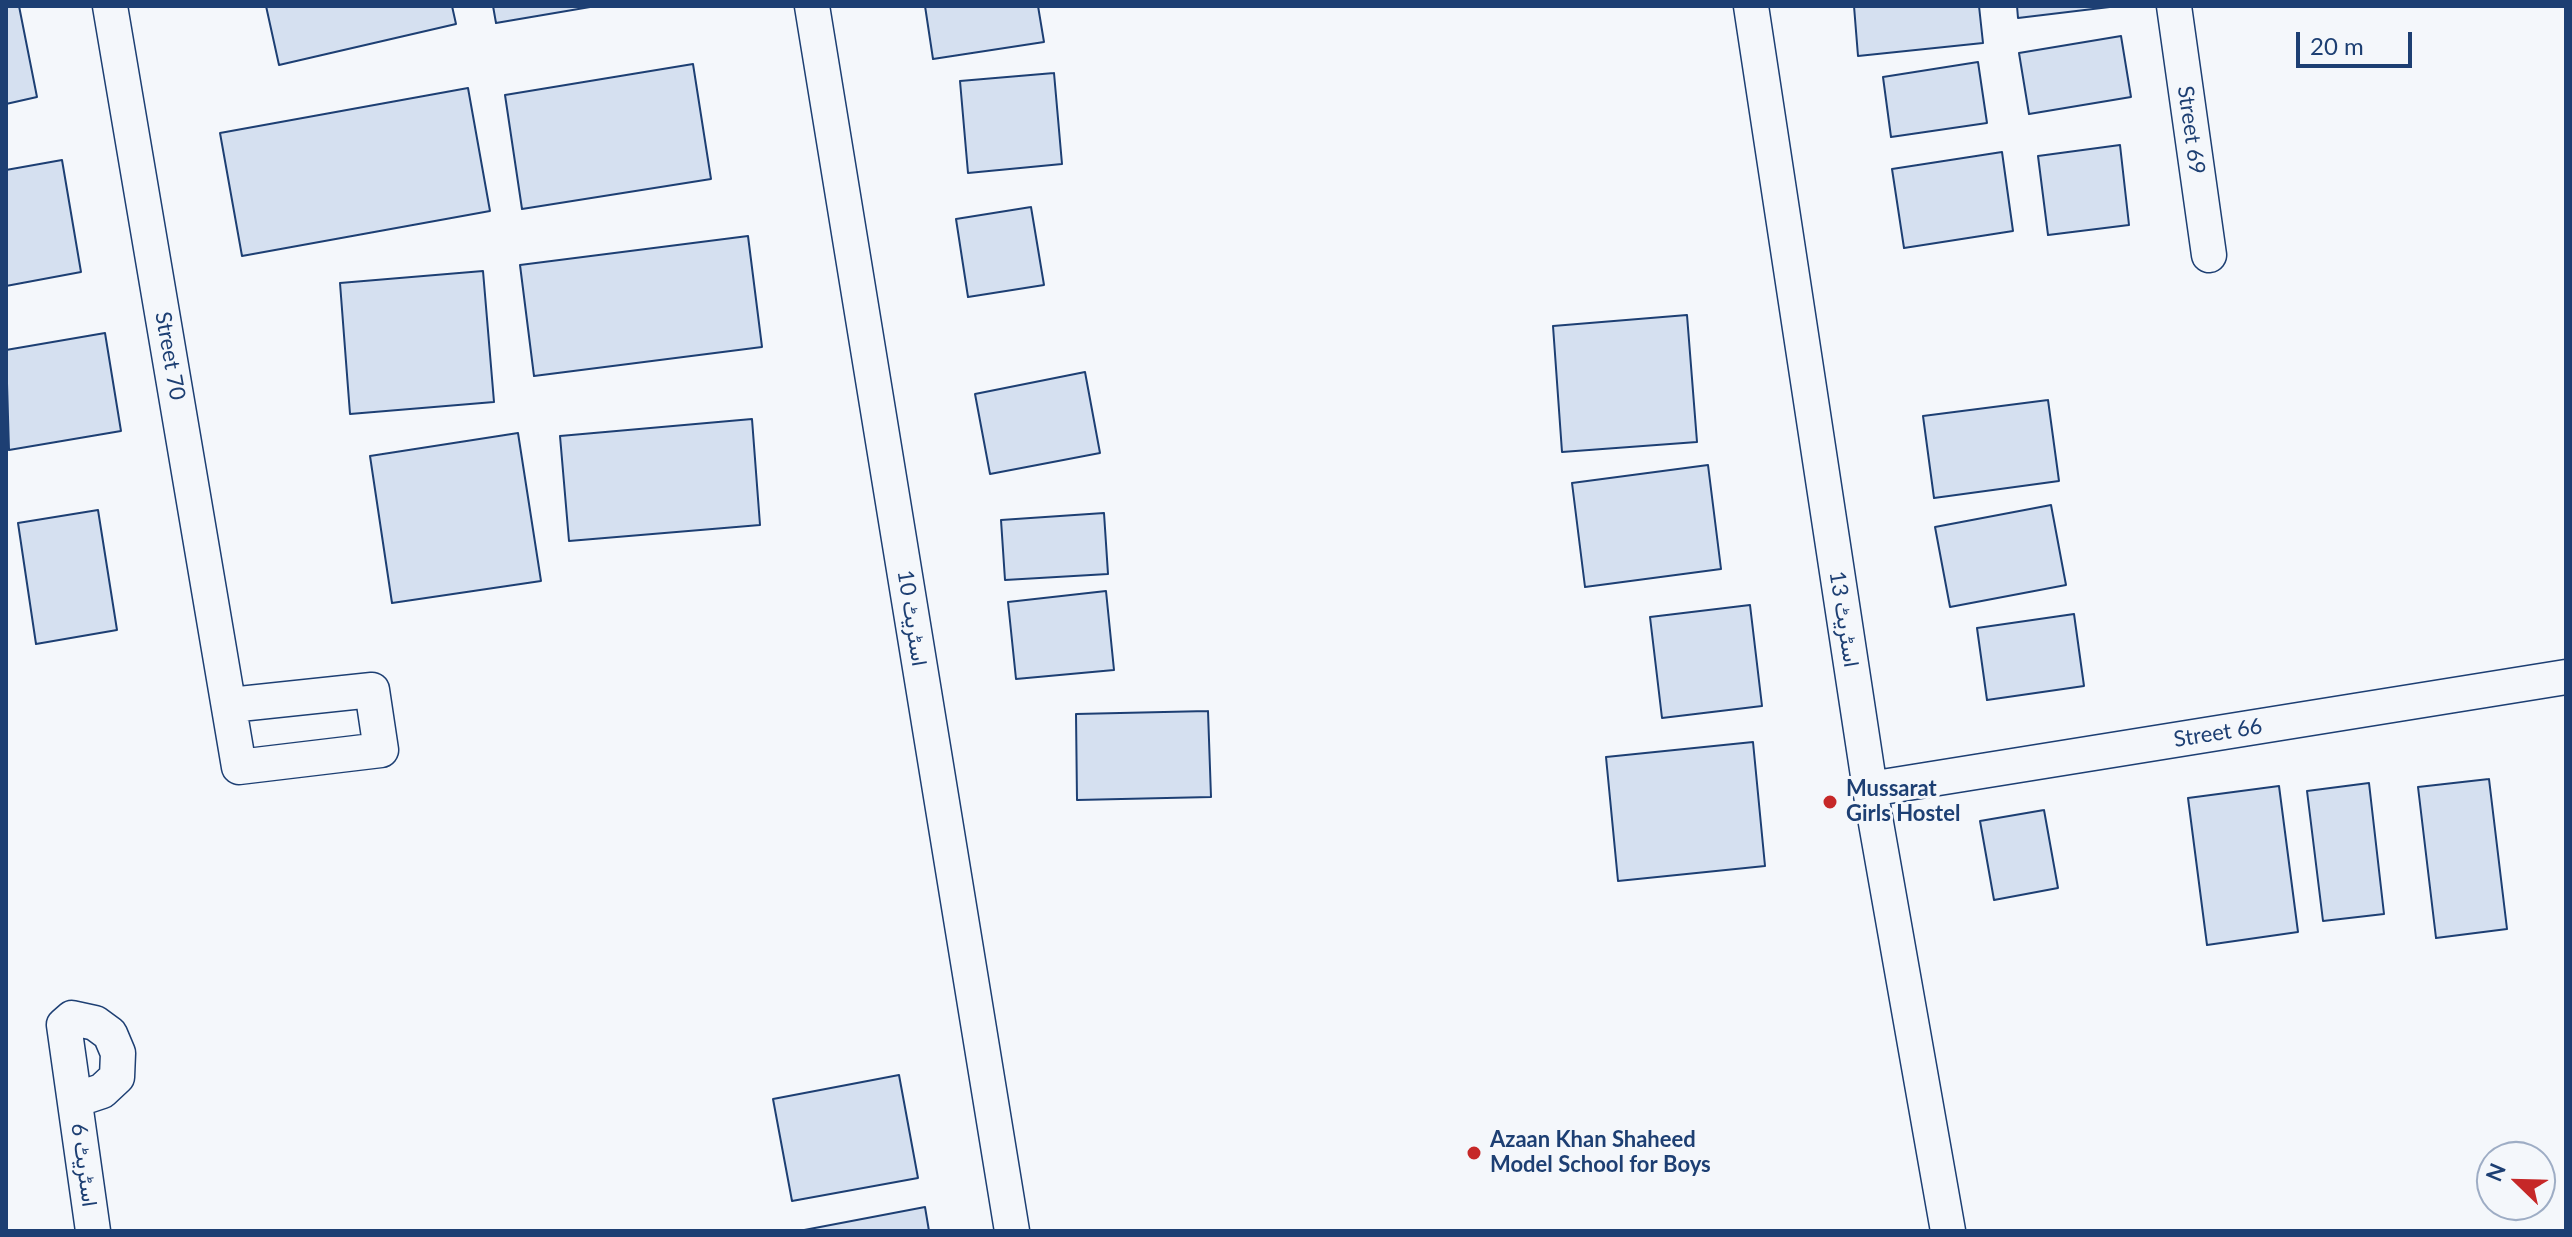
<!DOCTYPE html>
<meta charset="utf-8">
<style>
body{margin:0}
#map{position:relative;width:2572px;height:1237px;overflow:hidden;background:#f4f7fb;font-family:Lato,sans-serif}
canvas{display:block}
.frame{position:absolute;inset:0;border:8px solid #1d3f73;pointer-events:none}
.north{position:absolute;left:2476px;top:1141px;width:80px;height:80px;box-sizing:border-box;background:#f4f7fb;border:2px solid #9eadc5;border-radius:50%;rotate:293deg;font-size:22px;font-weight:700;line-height:32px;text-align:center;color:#1d3f73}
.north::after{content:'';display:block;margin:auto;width:28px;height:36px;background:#c62828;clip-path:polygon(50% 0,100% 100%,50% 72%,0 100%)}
.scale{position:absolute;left:2296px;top:32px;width:116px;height:36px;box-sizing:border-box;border:4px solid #1d3f73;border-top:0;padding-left:10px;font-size:24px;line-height:28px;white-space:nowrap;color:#1d3f73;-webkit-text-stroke:6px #f4f7fb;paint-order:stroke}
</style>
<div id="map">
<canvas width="2572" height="1237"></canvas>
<div class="frame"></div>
<div class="north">N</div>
<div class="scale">20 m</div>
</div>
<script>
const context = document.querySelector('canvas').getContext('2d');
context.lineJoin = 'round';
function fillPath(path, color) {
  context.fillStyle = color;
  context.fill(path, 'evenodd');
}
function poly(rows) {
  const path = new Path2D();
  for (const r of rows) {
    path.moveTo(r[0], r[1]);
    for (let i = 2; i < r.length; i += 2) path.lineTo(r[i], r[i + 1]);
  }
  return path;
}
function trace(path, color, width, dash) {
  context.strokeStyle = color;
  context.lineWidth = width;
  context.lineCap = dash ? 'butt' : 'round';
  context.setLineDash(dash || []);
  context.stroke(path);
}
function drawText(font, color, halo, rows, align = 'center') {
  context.font = font + ' Lato,Vazirmatn,sans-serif';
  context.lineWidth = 6;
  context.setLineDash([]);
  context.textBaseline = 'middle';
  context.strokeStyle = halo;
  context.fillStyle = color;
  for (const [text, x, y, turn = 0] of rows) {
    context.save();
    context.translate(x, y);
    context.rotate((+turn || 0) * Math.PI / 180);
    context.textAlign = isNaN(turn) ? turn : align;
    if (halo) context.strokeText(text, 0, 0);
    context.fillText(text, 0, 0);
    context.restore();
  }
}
const building = poly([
 [6,6,19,6,37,97,6,104,6,6],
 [266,6,452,6,456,24,279,65,266,6],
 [493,6,596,6,496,23,493,6],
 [925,6,1038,6,1044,42,933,59,925,6],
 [1854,6,1979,6,1983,43,1858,56,1854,6],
 [2017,6,2118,6,2018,18,2017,6],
 [2121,36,2131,97,2029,114,2019,53,2121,36],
 [1978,62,1987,123,1891,137,1883,77,1978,62],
 [693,64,711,179,522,209,505,95,693,64],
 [1054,73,1062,164,968,173,960,81,1054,73],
 [468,88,490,211,242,256,220,133,468,88],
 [2120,145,2129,225,2048,235,2038,156,2120,145],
 [2002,152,2013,231,1904,248,1892,169,2002,152],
 [62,160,81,272,6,286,6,170,62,160],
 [1031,207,1044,285,968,297,956,219,1031,207],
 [748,236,762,347,534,376,520,265,748,236],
 [483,271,494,402,350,414,340,283,483,271],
 [1687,315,1697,442,1562,452,1553,326,1687,315],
 [105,333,121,431,9,450,6,350,105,333],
 [1085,372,1100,453,990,474,975,394,1085,372],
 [2048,400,2059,481,1934,498,1923,416,2048,400],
 [752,419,760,525,569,541,560,436,752,419],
 [518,433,541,581,392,603,370,456,518,433],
 [1708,465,1721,569,1585,587,1572,483,1708,465],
 [2051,505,2066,585,1950,607,1935,527,2051,505],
 [98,510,117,630,36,644,18,523,98,510],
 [1104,513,1108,574,1005,580,1001,520,1104,513],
 [1106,591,1114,670,1016,679,1008,602,1106,591],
 [1750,605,1762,706,1662,718,1650,617,1750,605],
 [2074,614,2084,686,1987,700,1977,628,2074,614],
 [1208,711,1211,797,1077,800,1076,714,1208,711],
 [1753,742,1765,866,1618,881,1606,757,1753,742],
 [2489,779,2507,929,2436,938,2418,787,2489,779],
 [2369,783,2384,914,2323,921,2307,791,2369,783],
 [2279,786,2298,932,2207,945,2188,798,2279,786],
 [2044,810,2058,888,1994,900,1980,821,2044,810],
 [899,1075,918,1178,792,1201,773,1099,899,1075],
 [925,1207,929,1231,799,1231,925,1207]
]);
fillPath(building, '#d5e0f0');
trace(building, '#1d3f73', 2);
const street = poly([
 [110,6,239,767,381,750,372,690,230,705],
 [812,6,1012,1231],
 [1751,6,1870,789,1948,1231],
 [2174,6,2209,255],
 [1870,789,2566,677],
 [75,1100,102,1091,117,1077,118,1053,110,1034,95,1023,72,1018,64,1025,93,1231]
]);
trace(street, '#1d3f73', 37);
trace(street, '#f4f7fb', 34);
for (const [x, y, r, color] of [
 [1830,802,8,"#c62828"],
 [1474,1153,8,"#c62828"]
]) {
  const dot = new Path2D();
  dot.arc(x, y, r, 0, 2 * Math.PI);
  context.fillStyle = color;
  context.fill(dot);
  trace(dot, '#f4f7fb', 3);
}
drawText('22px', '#1d3f73', '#f4f7fb', [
 ["Street 69",2191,130,82],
 ["Street 70",170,356,80],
 ["اسٹریٹ 10",912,618,81],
 ["اسٹریٹ 13",1844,619,81],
 ["Street 66",2218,733,-9],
 ["اسٹریٹ 6",84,1165,82]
]);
drawText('bold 22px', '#1d3f73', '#f4f7fb', [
 ["Mussarat",1846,789],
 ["Girls Hostel",1846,814],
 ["Azaan Khan Shaheed",1490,1140],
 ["Model School for Boys",1490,1165]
], 'left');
</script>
